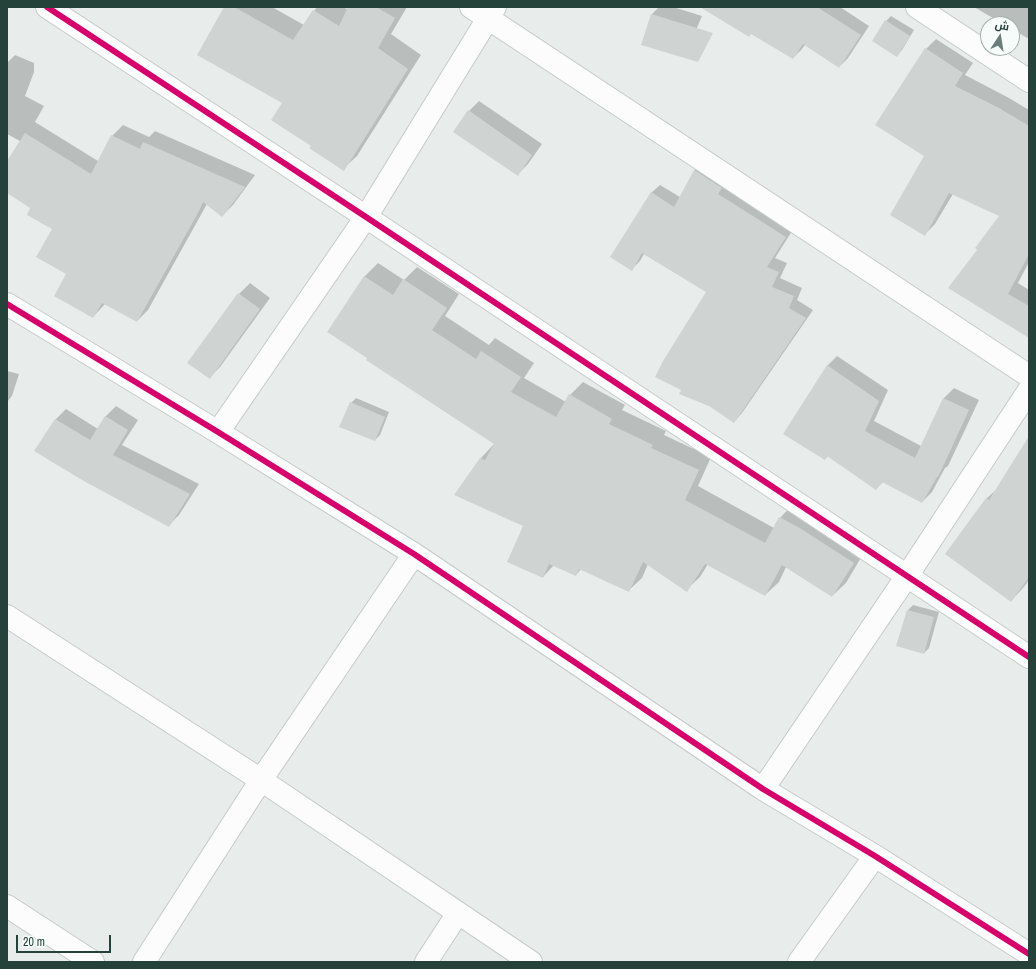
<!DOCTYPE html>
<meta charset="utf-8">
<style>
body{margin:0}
#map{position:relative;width:1036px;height:969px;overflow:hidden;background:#e8edeb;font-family:"Archivo Narrow",Cairo,sans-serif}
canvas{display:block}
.frame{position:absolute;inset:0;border:8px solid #24423a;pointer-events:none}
.north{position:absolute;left:980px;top:16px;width:40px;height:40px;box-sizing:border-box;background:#f7fbf9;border:1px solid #a3b1ad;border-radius:50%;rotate:12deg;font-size:11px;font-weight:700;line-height:16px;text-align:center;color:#24423a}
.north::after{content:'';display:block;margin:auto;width:14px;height:18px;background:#697e78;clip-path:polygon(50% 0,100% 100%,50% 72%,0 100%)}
.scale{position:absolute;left:16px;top:935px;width:95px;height:18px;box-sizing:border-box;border:2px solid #24423a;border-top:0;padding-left:5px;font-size:12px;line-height:14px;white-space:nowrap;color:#24423a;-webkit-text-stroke:3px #f7fbf9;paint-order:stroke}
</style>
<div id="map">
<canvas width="1036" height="969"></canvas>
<div class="frame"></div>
<div class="north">ش</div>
<div class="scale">20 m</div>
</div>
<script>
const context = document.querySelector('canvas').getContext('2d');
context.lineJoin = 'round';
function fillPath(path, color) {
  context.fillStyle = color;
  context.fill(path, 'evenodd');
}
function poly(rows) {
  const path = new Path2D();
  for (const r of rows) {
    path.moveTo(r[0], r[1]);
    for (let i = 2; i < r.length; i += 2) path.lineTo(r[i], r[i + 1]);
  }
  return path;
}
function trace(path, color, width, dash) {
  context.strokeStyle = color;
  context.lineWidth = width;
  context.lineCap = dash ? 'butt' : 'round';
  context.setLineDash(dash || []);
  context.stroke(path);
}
fillPath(poly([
 [225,7,272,7,304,25,317,7,344,7,348,10,349,7,407,7,391,34,421,55,357,156,343,169,312,145,283,103],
 [659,7,673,7,702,16,690,44,652,14],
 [734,7,840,7,869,26,848,58,839,67,805,45,802,49,793,58],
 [974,7,1029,7,1029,39,1012,29,1012,24,1003,24],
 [891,16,914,30,902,50,896,56,886,21],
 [936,39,973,63,965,75,1009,98,1029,110,1029,262,1018,283,1029,290,1029,337,979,250,1001,216,953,194,935,224,925,234,926,49],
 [15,55,34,63,34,72,25,96,44,106,35,122,98,161,112,136,123,125,149,137,155,131,255,175,233,205,222,216,207,204,148,310,137,321,106,303,93,317,68,274,53,228,32,208,7,192,7,162,20,141,7,134,7,63],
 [479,101,542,144,528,164,517,175,469,111],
 [703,162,794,228,775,258,787,263,780,278,802,288,797,300,813,310,742,413,734,422,709,405,707,292,644,254,640,261,632,269,651,193,660,185,680,197,695,170],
 [378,263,404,280,417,267,459,294,445,316,489,345,495,338,534,363,524,378,566,402,570,395,583,382,625,405,622,410,666,431,664,435,711,457,698,486,774,528,780,518,793,504,866,549,846,583,832,596,786,567,779,582,765,595,708,564,700,577,686,590,648,564,642,578,628,591,581,569,576,575,554,565,543,577,525,526,480,459,495,443,329,332,365,276],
 [250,283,270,298,220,367,209,378,189,363,239,294],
 [837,356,888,390,874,421,921,446,944,398,954,388,979,400,948,466,945,468,932,492,922,502,884,481,876,489,828,456,825,459,827,366],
 [7,371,19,374,12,396,7,402],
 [356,398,389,412,380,435,375,440,351,403],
 [116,406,138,420,122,445,199,484,179,515,169,525,36,451,56,419,66,409,98,429,106,416],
 [1029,438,1029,580,1023,588,1011,601,986,499,998,488],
 [913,605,939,612,929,648,924,653,908,610]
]), '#0003');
fillPath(poly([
 [224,7,234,7,293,40,313,10,339,26,348,7,376,7,395,18,378,48,408,69,344,171,309,148,311,146,271,120,282,103,197,55],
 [700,7,817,7,861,35,839,68,803,44,793,59,751,34,749,37],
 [651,14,713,33,698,62,641,45],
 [885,20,910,36,897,57,872,41],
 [925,48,963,73,955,86,999,108,1029,126,1029,254,1008,294,1029,306,1029,338,948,288,977,250,975,248,999,216,949,193,925,236,890,215,924,156,875,125],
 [468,110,532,155,518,176,453,132],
 [25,133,91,174,111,135,140,149,143,142,245,187,222,217,203,202,199,211,137,322,102,303,93,318,54,296,66,274,36,257,52,229,27,215,30,208,7,193,7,161],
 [694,170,722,188,718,194,786,237,767,267,779,272,772,287,794,296,789,308,806,318,734,423,709,406,679,394,681,390,655,377,663,361,706,292,642,253,632,271,610,257,651,192,674,207],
 [364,276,393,295,403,279,447,308,432,330,476,359,481,351,521,377,511,392,556,417,569,394,612,419,609,424,653,445,651,448,699,470,685,500,765,543,779,517,798,527,854,563,832,597,782,565,765,596,705,564,687,592,643,562,629,592,579,569,576,576,549,564,543,578,507,562,523,526,454,495,480,458,485,460,494,444,366,360,367,358,327,332],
 [238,293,260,309,210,379,187,363],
 [827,365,879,401,865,431,915,458,943,398,969,410,938,477,937,477,922,503,882,482,876,490,827,456,825,460,783,434],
 [350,402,385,417,375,441,339,427],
 [105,416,128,430,113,455,190,494,169,527,82,480,34,451,55,419,90,440],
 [1029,436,1029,577,1011,602,945,554,986,498,989,500],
 [907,610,934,617,924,654,896,646]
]), '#cfd4d2');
const minor = poly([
 [47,7,366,217,1029,657],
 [471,7,1029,376],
 [917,7,1029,81],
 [7,304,218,432,414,554,763,789,875,856,1029,954],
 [218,432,366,217,495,7],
 [7,616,261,780,531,962],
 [763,789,907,576,1029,390],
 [7,906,93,962],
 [144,962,261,780,414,554],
 [426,962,458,913],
 [799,962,875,856]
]);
trace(minor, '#c5cac8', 24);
trace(minor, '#fcfcfc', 22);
trace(poly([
 [47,7,366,217,1029,657],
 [7,304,218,432,414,554,763,789,875,856,1029,954]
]), '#d6006c', 6);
</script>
